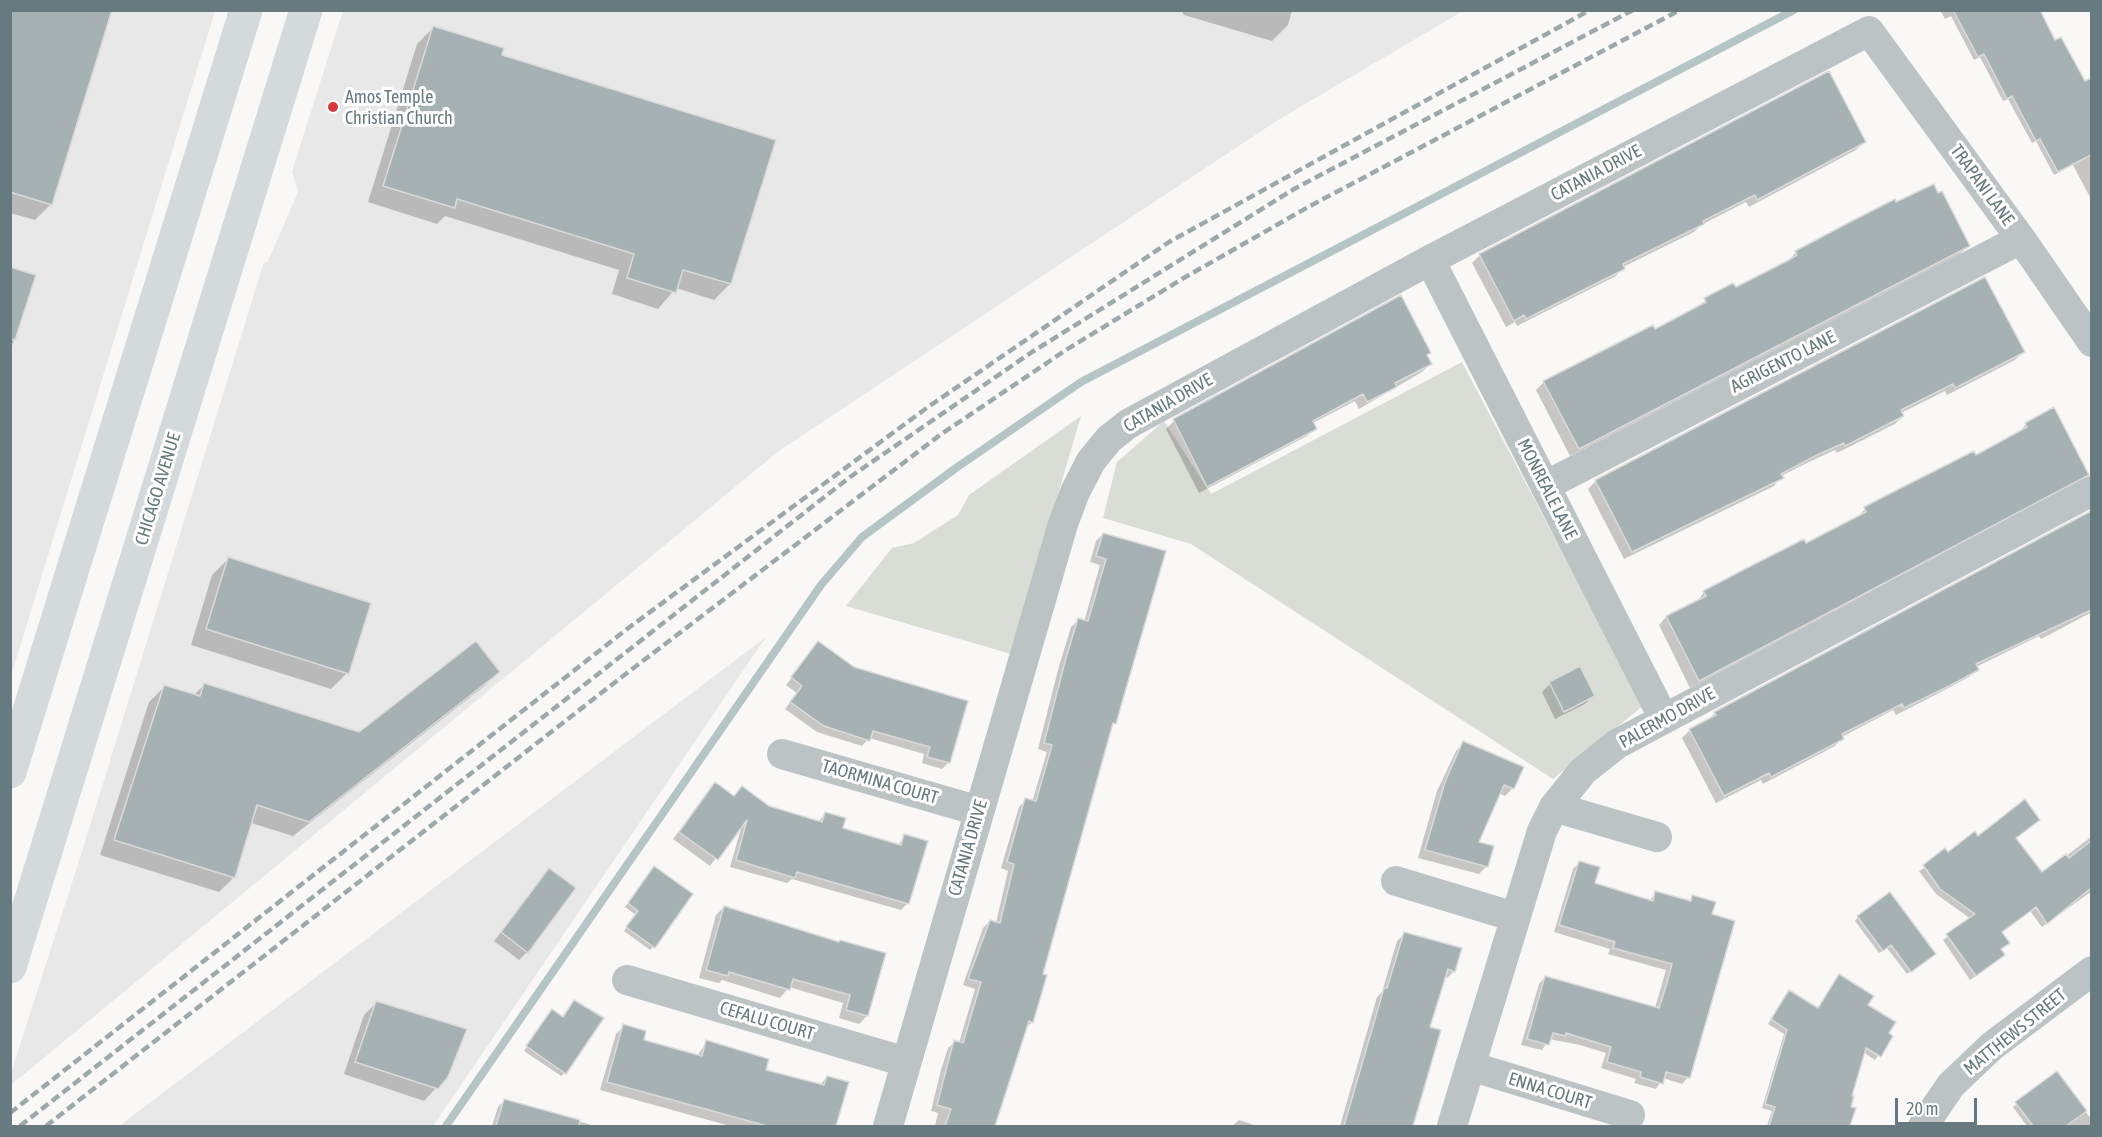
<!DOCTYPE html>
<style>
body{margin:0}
#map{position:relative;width:2102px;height:1137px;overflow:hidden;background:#f9f8f7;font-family:"Asap Condensed",sans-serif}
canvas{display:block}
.frame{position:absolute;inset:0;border:12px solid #667a7f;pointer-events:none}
.scale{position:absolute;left:1895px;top:1098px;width:82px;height:27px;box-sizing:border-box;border:3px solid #667a7f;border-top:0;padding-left:8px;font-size:18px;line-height:21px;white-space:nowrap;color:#667a7f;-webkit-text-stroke:4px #fff;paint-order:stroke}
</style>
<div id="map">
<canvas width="2102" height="1137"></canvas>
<div class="frame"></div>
<div class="scale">20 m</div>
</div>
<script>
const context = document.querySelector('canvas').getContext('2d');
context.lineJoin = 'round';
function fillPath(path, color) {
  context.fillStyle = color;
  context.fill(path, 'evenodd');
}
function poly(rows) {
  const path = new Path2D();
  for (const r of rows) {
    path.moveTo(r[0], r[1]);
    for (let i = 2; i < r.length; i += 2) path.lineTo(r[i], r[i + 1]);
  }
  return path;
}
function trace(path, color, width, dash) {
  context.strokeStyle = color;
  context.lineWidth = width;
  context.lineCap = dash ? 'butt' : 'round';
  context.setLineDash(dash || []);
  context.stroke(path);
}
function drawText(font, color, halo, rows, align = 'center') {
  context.font = font + ' "Asap Condensed",sans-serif';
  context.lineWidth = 6;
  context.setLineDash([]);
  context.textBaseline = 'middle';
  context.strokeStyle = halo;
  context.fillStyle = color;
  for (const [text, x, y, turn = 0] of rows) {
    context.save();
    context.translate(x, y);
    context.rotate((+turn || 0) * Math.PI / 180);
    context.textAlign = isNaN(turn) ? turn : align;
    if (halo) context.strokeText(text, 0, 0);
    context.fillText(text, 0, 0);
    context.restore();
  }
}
fillPath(poly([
 [11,11,215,11,11,676],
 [343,11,1463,11,1278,120,780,450,11,1085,11,1073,80,858,263,265,268,261,298,192,292,171],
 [766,637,433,1126,119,1126]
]), '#e7e8e7');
fillPath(poly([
 [1462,362,1643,706,1553,779,1191,544,1103,518,1117,462,1164,421,1211,494],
 [1081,416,1011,654,846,606,892,548,914,543,958,515,969,495]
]), '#daddd6');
fillPath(poly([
 [10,10,51,204,35,220,10,213],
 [1181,10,1292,10,1288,25,1272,41,1184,15],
 [1940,10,2039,10,2055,42,2084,83,2090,81,2092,83,2092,201,2073,165,2054,175,2036,141,2032,143,2008,99,2003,101,1980,57,1974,60,1951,16,1945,19],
 [433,28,500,56,730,284,714,300,676,288,658,309,612,294,619,270,445,216,437,224,368,202,417,44],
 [1864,142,1856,150,1749,207,1746,202,1701,225,1694,232,1623,267,1616,276,1517,326,1515,322,1506,327,1472,263,1480,255],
 [1968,246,1960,254,1570,456,1536,390,1544,382,1654,331,1733,285,1735,289,1789,261,1796,252],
 [10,272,34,276,10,352],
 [1401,297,1430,364,1422,372,1359,409,1355,401,1313,423,1315,428,1307,436,1199,493,1166,429,1174,421],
 [2023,352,2015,360,1947,395,1945,391,1901,413,1903,416,1895,424,1837,453,1835,450,1809,462,1781,476,1774,486,1624,559,1588,489,1596,481],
 [2026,424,2087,474,2079,482,1690,688,1659,625,1666,617,1697,602,1704,592,1857,518,1865,509,1893,493,1976,457,2019,433],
 [2092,511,2092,612,2041,639,2039,636,1976,667,1977,669,1969,677,1941,692,1896,715,1893,710,1842,737,1835,746,1763,784,1761,780,1716,803,1682,738,1690,730,1707,721,1715,713],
 [1103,534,1164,552,1092,792,1041,975,1032,1022,1025,1029,994,1126,935,1126,938,1113,931,1111,941,1070,948,1048,955,1042,959,1043,975,989,963,985,983,928,990,921,996,923,1008,871,1001,868,1019,807,1026,800,1032,802,1047,752,1038,749,1059,666,1071,627,1078,620,1084,622,1100,565,1090,562,1096,541],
 [228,559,347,673,331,689,191,645,212,575],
 [818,643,948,763,942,769,922,763,924,754,869,738,862,746,817,732,785,709,797,693,786,685],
 [1579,668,1593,696,1585,704,1555,719,1542,692,1550,684],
 [498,672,483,687,293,836,251,823,234,877,219,892,100,855,149,702,164,687,193,696,204,685,359,734],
 [1464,743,1513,788,1505,796,1499,793,1477,843,1487,866,1479,874,1418,858,1437,791,1456,751],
 [715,784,733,797,742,787,769,807,818,822,826,813,841,829,897,846,905,836,908,903,901,910,792,879,787,883,730,867,742,825,710,866,673,839],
 [2092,836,2092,891,2042,927,2030,911,2001,933,1998,960,1970,980,1943,940,1971,919,1936,894,1919,871,1978,838,2014,838,2042,875],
 [1579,863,1593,884,1649,901,1656,893,1688,902,1693,897,1710,915,1688,1077,1682,1084,1663,1078,1656,1089,1634,1083,1636,1079,1601,1068,1606,1053,1580,1045,1549,1039,1542,1050,1521,1045,1539,984,1545,977,1655,1008,1666,970,1608,954,1610,949,1554,932,1573,869],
 [549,870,527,952,519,960,494,941],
 [651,871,653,947,650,950,624,931,636,915,625,907],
 [724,907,838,943,867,1016,859,1024,839,1018,843,1003,789,987,780,998,722,980,719,983,699,978,716,915],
 [1858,917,1931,957,1907,974,1887,948,1879,953,1855,921],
 [1404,934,1454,971,1447,978,1444,977,1401,1126,1340,1126,1377,997,1382,992,1397,941],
 [1839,976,1891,1036,1875,1060,1863,1052,1850,1097,1849,1108,1854,1109,1849,1126,1767,1126,1772,1111,1762,1108,1784,1034,1768,1024,1789,992,1817,1010],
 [376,1003,436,1088,424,1101,344,1074,364,1015],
 [549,1014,565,1073,561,1076,524,1051],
 [624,1026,642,1041,697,1056,707,1042,764,1071,820,1085,827,1077,847,1083,834,1126,730,1126,600,1090,616,1034],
 [2056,1073,2092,1120,2092,1126,2027,1126,2013,1107],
 [505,1100,595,1126,492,1126,498,1107],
 [1239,1120,1257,1126,1232,1126]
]), '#0003');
trace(poly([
 [446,1126,821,585,862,537,956,468,1081,382,1794,10]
]), '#b5c5c5', 8);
const building = poly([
 [10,10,112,10,52,205,10,192,10,10],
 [1953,10,2040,10,2055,40,2061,37,2085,81,2091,78,2091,155,2058,172,2040,139,2036,141,2012,96,2007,99,1984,54,1978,57,1953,10],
 [433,26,504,48,502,55,776,140,731,284,683,270,676,293,627,278,634,254,457,199,455,208,383,186,433,26],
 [1829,71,1866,142,1757,200,1755,195,1703,221,1704,224,1623,264,1625,269,1595,284,1526,319,1524,315,1514,321,1479,254,1829,71],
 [1934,184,1938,193,1942,191,1970,246,1579,449,1543,381,1653,325,1655,329,1706,302,1704,298,1733,283,1736,287,1787,261,1797,255,1795,251,1850,222,1895,199,1896,202,1934,184],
 [10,267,36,275,15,340,10,339,10,267],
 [1985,277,2025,352,1955,388,1953,384,1901,410,1904,416,1845,446,1844,443,1819,454,1781,474,1784,478,1632,552,1595,480,1985,277],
 [1401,295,1431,353,1427,355,1432,364,1395,383,1397,387,1367,402,1363,394,1313,421,1317,429,1207,487,1173,419,1401,295],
 [2054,407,2089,475,1699,681,1666,616,1706,596,1703,591,1743,570,1804,539,1806,543,1866,512,1864,507,1893,492,1974,451,1976,455,2027,427,2025,423,2054,407],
 [2091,511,2091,610,1976,664,1979,670,1951,685,1904,708,1902,704,1842,734,1844,739,1771,777,1769,773,1724,796,1689,729,1716,715,1714,712,2091,511],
 [1103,533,1166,551,1123,699,1116,724,1113,723,1043,974,1047,975,1033,1023,1029,1021,995,1126,945,1126,951,1109,937,1105,948,1062,954,1040,963,1043,981,982,968,979,990,920,1000,923,1014,864,1007,862,1025,798,1036,801,1052,745,1044,743,1066,658,1078,618,1088,621,1106,559,1096,556,1103,533],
 [228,557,371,603,349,674,206,629,228,557],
 [476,641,500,672,309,822,257,805,235,878,114,840,164,685,200,696,204,683,359,732,476,641],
 [818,641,854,667,968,701,950,763,927,757,930,747,873,731,870,741,824,726,790,702,802,686,791,677,818,641],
 [1580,666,1595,696,1564,712,1549,682,1580,666],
 [1463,741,1524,767,1514,789,1504,785,1479,842,1494,846,1488,867,1425,850,1445,782,1463,741],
 [715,782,734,796,742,786,769,806,822,822,825,812,846,818,843,828,901,845,904,834,928,841,909,904,797,872,795,878,736,860,747,820,718,860,679,832,715,782],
 [2025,799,2040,820,2016,838,2042,872,2066,854,2069,858,2091,841,2091,888,2047,924,2036,907,2002,932,2010,943,2001,949,2005,955,1976,976,1946,934,1975,914,1940,889,1923,865,1945,848,1948,852,1975,831,1978,836,2025,799],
 [1579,861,1600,867,1595,883,1653,901,1655,891,1691,901,1692,895,1716,902,1712,914,1735,921,1690,1078,1666,1072,1663,1084,1640,1077,1641,1072,1607,1062,1611,1047,1566,1033,1566,1036,1553,1033,1549,1045,1527,1039,1545,976,1659,1008,1666,986,1672,964,1613,948,1615,942,1559,925,1579,861],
 [654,866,693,894,655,948,626,927,638,911,628,903,654,866],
 [549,868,576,888,528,953,501,932,549,868],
 [1890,892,1936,954,1911,972,1891,945,1883,951,1857,916,1890,892],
 [724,906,839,942,840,940,886,953,868,1016,846,1010,850,995,793,979,790,990,729,972,728,976,706,970,724,906],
 [1404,932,1462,948,1455,972,1448,969,1430,1027,1441,1030,1413,1126,1344,1126,1384,988,1387,988,1404,932],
 [1839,974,1874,996,1868,1005,1896,1022,1889,1033,1893,1036,1881,1057,1866,1048,1852,1096,1854,1096,1851,1107,1856,1108,1850,1126,1769,1126,1775,1107,1765,1104,1787,1030,1771,1019,1789,990,1818,1008,1839,974],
 [574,1000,604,1018,566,1074,526,1046,552,1009,563,1017,574,1000],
 [376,1001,467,1029,448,1077,438,1089,355,1062,376,1001],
 [623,1024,646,1031,644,1040,702,1056,706,1040,769,1059,766,1070,824,1085,827,1076,849,1082,836,1126,767,1126,607,1082,623,1024],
 [2057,1071,2087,1111,2066,1126,2033,1126,2015,1102,2057,1071],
 [504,1099,580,1120,579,1126,496,1126,504,1099]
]);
fillPath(building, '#a5b1b3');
trace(building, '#dadad9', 1.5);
trace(poly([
 [1430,260,1664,719],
 [1545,486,2021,239],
 [782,754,979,811],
 [1554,807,1657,837],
 [1396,881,1515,917],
 [627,980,906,1062],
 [1470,1066,1630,1115],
 [888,1126,1063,524,1075,492,1091,461,1109,439,1128,424,1430,260,1869,31,2021,239,2092,342],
 [1452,1126,1542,831,1554,807,1583,771,1617,744,2092,491],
 [1923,1126,1951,1085,1992,1046,2092,971]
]), '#bcc3c4', 30);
trace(poly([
 [10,772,246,10],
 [10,967,306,10]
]), '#d4d9db', 33);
trace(poly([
 [10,1113,627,629,928,407,1169,242,1590,10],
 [20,1126,850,477,1032,352,1294,189,1633,10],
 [46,1126,623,676,940,435,1066,350,1182,279,1310,206,1680,10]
]), '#9ea8ab', 4.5, [9, 4.5]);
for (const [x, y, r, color] of [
 [333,107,6,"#d7393b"]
]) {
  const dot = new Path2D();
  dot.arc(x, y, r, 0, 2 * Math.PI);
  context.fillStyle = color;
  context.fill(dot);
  trace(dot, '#fff', 2);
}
drawText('18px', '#667a7f', '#fff', [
 ["Amos Temple",345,97],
 ["Christian Church",345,118]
], 'left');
drawText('18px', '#667a7f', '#fff', [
 ["CATANIA DRIVE",1596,173,-28],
 ["TRAPANI LANE",1982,185,54],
 ["AGRIGENTO LANE",1783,362,-27],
 ["CATANIA DRIVE",1168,403,-30],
 ["CHICAGO AVENUE",158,489,-73],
 ["MONREALE LANE",1547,489,63],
 ["PALERMO DRIVE",1667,718,-29],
 ["TAORMINA COURT",880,782,16],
 ["CATANIA DRIVE",968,848,-74],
 ["CEFALU COURT",767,1021,16],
 ["MATTHEWS STREET",2015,1032,-39],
 ["ENNA COURT",1550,1091,17]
]);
</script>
